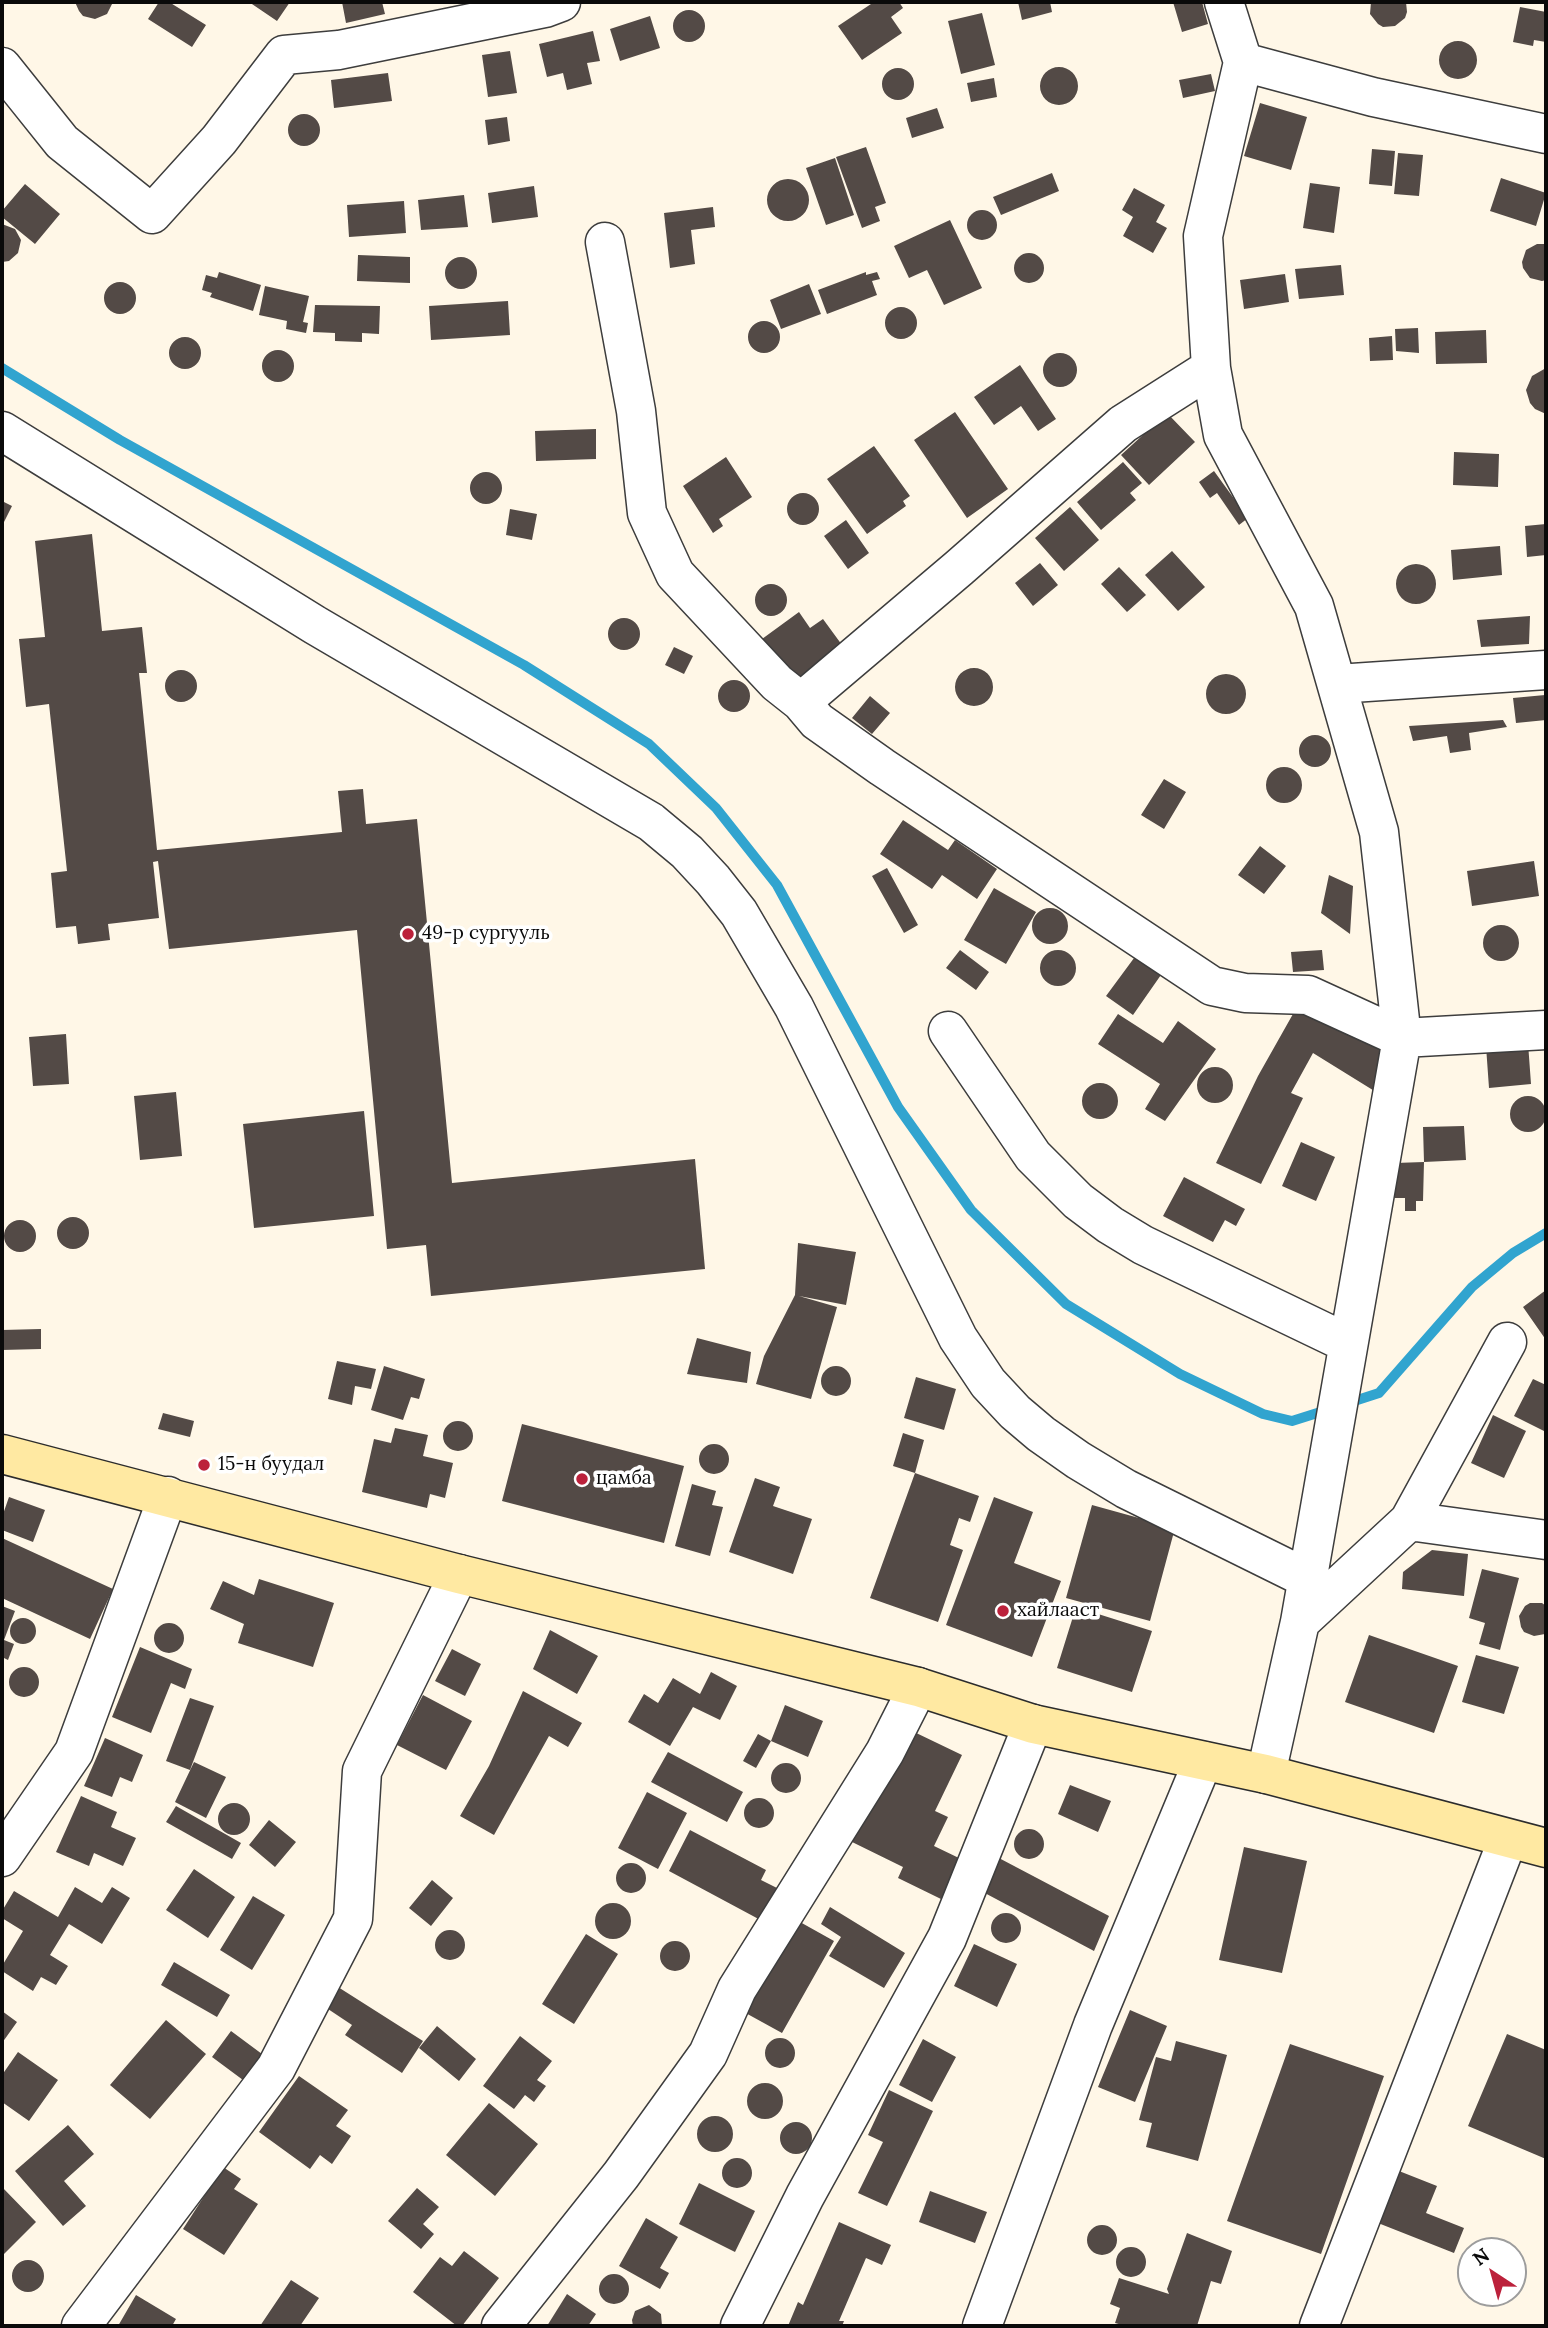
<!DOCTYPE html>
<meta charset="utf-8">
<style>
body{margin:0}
#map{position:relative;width:1548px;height:2328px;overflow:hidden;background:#fff7e7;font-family:Lora,serif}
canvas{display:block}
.frame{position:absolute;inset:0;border:4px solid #0a0a0a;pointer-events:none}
.north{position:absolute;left:1457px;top:2237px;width:70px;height:70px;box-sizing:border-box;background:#fff;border:2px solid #9d9d9d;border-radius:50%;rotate:324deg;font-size:19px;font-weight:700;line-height:28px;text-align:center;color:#0a0a0a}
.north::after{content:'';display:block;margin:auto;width:24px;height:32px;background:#bc213b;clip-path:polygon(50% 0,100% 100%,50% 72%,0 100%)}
</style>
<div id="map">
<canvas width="1548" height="2328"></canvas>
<div class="frame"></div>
<div class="north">N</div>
</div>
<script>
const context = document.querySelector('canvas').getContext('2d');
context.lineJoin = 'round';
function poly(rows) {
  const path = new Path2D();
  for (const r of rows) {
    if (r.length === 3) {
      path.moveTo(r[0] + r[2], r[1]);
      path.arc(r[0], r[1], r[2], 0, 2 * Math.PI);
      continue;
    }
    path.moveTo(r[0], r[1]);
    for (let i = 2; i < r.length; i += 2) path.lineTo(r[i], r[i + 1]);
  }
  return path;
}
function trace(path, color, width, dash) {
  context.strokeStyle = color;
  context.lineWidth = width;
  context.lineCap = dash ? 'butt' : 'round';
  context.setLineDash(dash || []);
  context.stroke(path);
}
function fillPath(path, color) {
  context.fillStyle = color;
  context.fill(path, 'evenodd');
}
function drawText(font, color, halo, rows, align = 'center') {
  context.font = font + ' Lora,serif';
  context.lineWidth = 7;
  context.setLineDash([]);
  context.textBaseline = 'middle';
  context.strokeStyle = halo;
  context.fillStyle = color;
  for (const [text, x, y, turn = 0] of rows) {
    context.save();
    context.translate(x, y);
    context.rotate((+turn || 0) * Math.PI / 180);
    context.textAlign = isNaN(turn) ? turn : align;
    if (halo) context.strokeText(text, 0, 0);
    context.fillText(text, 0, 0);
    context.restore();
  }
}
trace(poly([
 [2,368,120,440,524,665,649,744,716,808,777,885,898,1107,971,1210,1066,1304,1180,1374,1263,1414,1292,1421,1330,1409],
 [1345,1404,1379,1393,1472,1287,1513,1253,1546,1233]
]), '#31a4cf', 10);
fillPath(poly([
 [75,2,113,2,107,14,95,19,83,16,79,11],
 [159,2,169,2,206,25,192,47,148,19],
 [249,2,290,2,277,21],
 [342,2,382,2,385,14,346,23],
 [874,2,899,2,903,8,891,17,902,33,862,60,838,26],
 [1018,2,1050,2,1052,12,1022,20],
 [1173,2,1202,2,1208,24,1182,32],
 [1371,2,1406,2,1407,12,1405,18,1395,26,1383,27,1378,24,1370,14],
 [1520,7,1546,12,1546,42,1534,40,1533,46,1513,42],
 [689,26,16],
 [982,13,995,65,961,74,948,21],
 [650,16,660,48,620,61,610,29],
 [593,31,600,61,587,63,592,84,567,90,563,73,547,77,539,44],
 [1458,60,19],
 [510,51,517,93,488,97,482,55],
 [1059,86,19],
 [898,84,16],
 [388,73,392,101,334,108,331,80],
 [1211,74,1215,91,1183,98,1179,80],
 [994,78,997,97,971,102,967,83],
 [1260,103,1307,117,1291,170,1244,156],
 [937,108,944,128,912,138,906,118],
 [304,130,16],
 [507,117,510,141,488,145,485,120],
 [866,147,886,203,875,207,880,221,862,228,836,157],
 [1372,149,1395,151,1392,186,1369,184],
 [1398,153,1423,155,1419,196,1394,194],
 [835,158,854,215,826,225,806,168],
 [1052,173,1059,191,1001,215,993,197],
 [1501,178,1546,193,1536,226,1490,211],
 [788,200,21],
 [1310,183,1340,187,1334,233,1303,228],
 [25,184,60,214,35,244,2,217,2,211],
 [534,186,538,217,492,223,488,193],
 [1134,188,1165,205,1156,222,1167,228,1153,253,1123,236,1133,217,1122,210],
 [464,195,468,227,421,230,418,200],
 [404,201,406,233,349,237,347,205],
 [713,207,715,227,691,230,695,264,670,268,664,213],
 [982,225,15],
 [950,220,982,288,944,305,927,270,909,278,894,246],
 [2,224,15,229,21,240,18,253,9,261,2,262],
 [1537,244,1546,244,1546,280,1542,281,1530,278,1523,268,1522,262,1526,250],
 [1029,268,15],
 [358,255,410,257,410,283,357,281],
 [461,273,16],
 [1341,265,1344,295,1299,299,1295,269],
 [219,272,261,285,253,311,210,297,212,293,202,290,206,275,217,278],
 [866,272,866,275,877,272,880,279,872,281,877,295,827,314,818,290],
 [1285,274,1289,302,1244,309,1240,280],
 [120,298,16],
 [809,284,821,314,781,329,770,300],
 [265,286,309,296,303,322,308,323,306,333,286,329,287,321,259,315],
 [508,301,510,335,431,340,429,306],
 [315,305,380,306,379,334,362,333,362,342,335,341,335,333,313,332],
 [901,323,16],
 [764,337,16],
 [1418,328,1419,353,1396,351,1395,329],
 [1486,330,1487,363,1436,364,1435,332],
 [1392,336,1393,360,1370,361,1369,338],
 [185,353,16],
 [278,366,16],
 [1060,370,17],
 [1020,365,1056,419,1038,431,1021,406,994,425,974,397],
 [1546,368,1546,414,1535,409,1530,403,1526,390,1532,376],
 [955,412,1008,489,967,518,914,440],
 [1167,413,1195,442,1149,485,1121,455],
 [596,429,596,459,536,461,535,431],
 [874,446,910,496,903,501,906,506,867,534,827,479],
 [1454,452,1499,454,1498,487,1453,485],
 [726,457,752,497,719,519,723,526,713,533,683,486],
 [1123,462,1142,483,1130,493,1136,500,1101,530,1077,502],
 [1214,471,1248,518,1239,525,1217,493,1210,498,1199,482],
 [486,488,16],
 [803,509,16],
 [2,501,12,506,2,526],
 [1070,507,1099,540,1064,571,1035,538],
 [510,509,537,514,532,540,506,535],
 [846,520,869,553,848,569,824,536],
 [1546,524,1546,555,1527,557,1525,526],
 [92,534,102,631,142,627,147,673,139,673,157,850,342,832,338,791,363,789,366,824,417,819,452,1183,695,1159,705,1269,431,1296,426,1245,387,1249,357,930,169,949,158,861,153,862,159,918,108,924,110,940,78,944,76,926,56,928,51,873,67,871,49,704,26,707,19,639,45,637,35,541],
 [1500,546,1502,575,1453,580,1451,550],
 [1172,551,1205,587,1178,611,1145,575],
 [1040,563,1058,585,1033,606,1015,583],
 [1416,584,20],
 [1119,567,1146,595,1127,612,1101,584],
 [771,600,16],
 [799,612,810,628,823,619,842,645,793,682,762,639],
 [1530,616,1529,644,1481,647,1477,620],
 [624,634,16],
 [674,647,693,656,684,674,665,665],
 [974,687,19],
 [181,686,16],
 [1226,694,20],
 [734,696,16],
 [1545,695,1546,720,1516,723,1513,698],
 [870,696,890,713,872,734,852,718],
 [1503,720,1507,727,1469,733,1471,750,1450,753,1447,736,1413,741,1409,726],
 [1315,751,16],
 [1284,785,18],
 [1164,779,1186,792,1164,829,1141,815],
 [903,820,948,850,955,840,997,869,977,899,942,875,932,889,880,854],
 [1260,846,1286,866,1264,894,1238,875],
 [1534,861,1539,896,1472,906,1467,871],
 [887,868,918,925,904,933,872,876],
 [1329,875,1353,886,1350,934,1321,913],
 [994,888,1036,912,1006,964,964,940],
 [1050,926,18],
 [1501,943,18],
 [960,950,989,972,976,990,946,968],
 [1322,950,1324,970,1293,972,1291,952],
 [1058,968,18],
 [1137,954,1163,972,1133,1015,1106,996],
 [1302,998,1384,1047,1376,1092,1313,1053,1291,1093,1303,1098,1261,1184,1216,1163,1258,1076],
 [1118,1014,1163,1043,1178,1021,1216,1049,1165,1121,1145,1109,1160,1084,1098,1044],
 [66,1034,69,1084,33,1086,29,1037],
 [1528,1043,1531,1084,1489,1088,1486,1046],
 [1215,1085,18],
 [1100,1101,18],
 [176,1092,182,1156,140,1160,134,1096],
 [1528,1114,18],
 [364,1111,374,1216,254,1228,243,1124],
 [1464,1126,1466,1160,1424,1162,1423,1127],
 [1301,1142,1335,1157,1316,1201,1282,1186],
 [1424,1162,1423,1201,1416,1201,1416,1211,1405,1211,1405,1198,1395,1198,1395,1163],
 [1184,1177,1245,1209,1236,1226,1225,1220,1213,1242,1163,1216],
 [73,1233,16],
 [20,1236,16],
 [798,1243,856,1252,846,1305,799,1296,837,1307,811,1399,756,1384,764,1356,795,1295],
 [1546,1290,1546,1340,1523,1307],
 [41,1329,41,1349,2,1350,2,1330],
 [697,1338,751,1352,747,1383,687,1374],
 [337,1361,376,1369,371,1389,355,1386,352,1405,328,1399],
 [384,1366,425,1379,419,1399,411,1397,403,1420,371,1410],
 [836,1381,15],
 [916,1377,956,1389,944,1430,904,1418],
 [1533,1379,1546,1385,1546,1432,1514,1416],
 [163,1413,194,1421,190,1437,158,1429],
 [1493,1415,1526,1431,1504,1478,1471,1463],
 [458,1436,15],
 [522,1424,684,1466,664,1543,502,1501],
 [395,1428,428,1435,423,1456,453,1463,445,1498,430,1494,427,1508,362,1492,374,1439,391,1443],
 [903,1433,924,1440,915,1473,893,1466],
 [714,1459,15],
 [915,1473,979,1496,970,1522,959,1518,950,1545,963,1550,938,1622,870,1598],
 [755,1478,780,1487,773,1506,812,1519,793,1574,729,1552],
 [692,1484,716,1491,712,1505,723,1507,710,1556,675,1546],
 [9,1497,45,1510,33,1542,2,1530,2,1517],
 [994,1497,1033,1512,1014,1563,1061,1581,1032,1657,946,1625],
 [1092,1505,1175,1528,1150,1621,1066,1598],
 [2,1538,113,1589,90,1639,2,1598],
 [1432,1550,1468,1554,1464,1596,1402,1589,1403,1572],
 [1482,1569,1519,1578,1500,1650,1479,1644,1485,1623,1469,1618],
 [259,1579,334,1603,313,1667,238,1643,244,1624,210,1609,223,1581,254,1595],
 [1530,1603,1542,1603,1546,1606,1545,1634,1534,1636,1524,1632,1521,1627,1519,1616,1525,1606],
 [2,1606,15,1611,4,1640,14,1644,8,1660,2,1657],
 [1076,1607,1152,1631,1132,1692,1057,1668],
 [23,1631,13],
 [169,1638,15],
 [550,1630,598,1656,577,1694,533,1669],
 [1369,1635,1458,1666,1434,1733,1345,1702],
 [140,1647,192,1669,185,1689,171,1683,151,1733,112,1717],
 [452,1649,481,1664,465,1696,435,1681],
 [1476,1655,1519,1667,1504,1714,1462,1702],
 [24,1682,15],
 [711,1672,737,1686,720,1720,693,1707,670,1746,628,1722,644,1694,658,1703,673,1678,700,1694],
 [523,1691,582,1723,568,1747,549,1736,494,1835,460,1816,489,1766],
 [423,1695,472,1721,446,1770,397,1745],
 [190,1698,214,1706,190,1770,166,1761],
 [785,1705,823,1721,808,1757,771,1741,756,1768,743,1761,758,1734,771,1741],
 [910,1730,962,1755,935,1811,948,1817,934,1846,961,1859,941,1899,898,1878,903,1867,848,1840],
 [105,1738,143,1755,132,1782,120,1777,112,1797,84,1786],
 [668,1752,743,1792,727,1822,651,1782],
 [194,1762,226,1777,206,1818,175,1802],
 [786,1778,15],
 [1070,1785,1111,1801,1098,1832,1058,1814],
 [647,1792,687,1813,658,1869,618,1848],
 [81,1796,117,1812,111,1827,136,1838,123,1866,94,1853,89,1866,56,1852],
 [759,1813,15],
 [234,1819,16],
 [176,1806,241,1843,232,1859,166,1822],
 [269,1820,296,1842,275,1867,249,1845],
 [1029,1844,15],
 [690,1830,766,1870,761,1880,785,1892,766,1923,669,1871],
 [1244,1847,1307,1861,1282,1973,1219,1960],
 [997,1857,1109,1916,1094,1951,981,1891],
 [631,1878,15],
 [194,1869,235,1897,208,1938,166,1910],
 [432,1880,453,1898,431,1926,409,1908],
 [75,1887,102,1903,112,1887,130,1898,102,1944,69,1924,50,1955,68,1966,56,1985,41,1977,33,1991,2,1971,2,1966,23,1931,2,1918,2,1911,14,1891,58,1917],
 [253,1896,285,1915,252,1970,220,1950],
 [613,1921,18],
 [830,1907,905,1953,884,1988,829,1956,841,1937,821,1924],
 [1006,1928,15],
 [800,1922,834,1941,782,2033,742,2011,781,1943,788,1944],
 [450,1945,15],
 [586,1934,618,1954,574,2024,542,2004],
 [675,1956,15],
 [974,1944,1017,1964,997,2007,954,1986],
 [174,1962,230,1995,217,2017,161,1985],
 [338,1987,423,2041,402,2073,345,2035,352,2025,325,2007],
 [1130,2010,1167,2026,1135,2102,1098,2087],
 [2,2011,17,2022,2,2043],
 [166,2020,206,2054,150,2119,110,2085],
 [437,2026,476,2059,459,2081,419,2048],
 [231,2031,262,2054,243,2080,212,2057],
 [1507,2034,1546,2050,1546,2159,1468,2126],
 [520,2036,552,2061,537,2080,546,2086,534,2102,525,2095,514,2109,483,2086],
 [780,2053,15],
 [923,2039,956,2057,932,2102,899,2085],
 [1176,2041,1227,2055,1198,2161,1146,2147,1152,2123,1139,2120,1156,2057,1171,2061],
 [1290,2044,1384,2076,1321,2254,1227,2221],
 [18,2052,58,2080,29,2121,2,2102,2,2075],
 [299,2076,348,2110,336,2126,351,2136,332,2164,320,2155,310,2169,259,2132],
 [765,2101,18],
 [889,2090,933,2111,887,2206,858,2193,883,2142,868,2135],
 [489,2103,538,2144,495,2196,446,2155],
 [715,2134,18],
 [796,2138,16],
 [68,2125,94,2154,64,2181,86,2206,63,2226,15,2171],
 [737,2173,15],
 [223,2167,241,2179,234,2189,258,2204,224,2255,183,2229],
 [1399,2171,1437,2186,1426,2213,1464,2228,1454,2253,1378,2223],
 [699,2183,755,2211,735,2252,679,2224],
 [2,2187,36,2222,2,2256],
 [417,2188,439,2207,423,2224,434,2234,421,2249,388,2221],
 [930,2191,987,2212,975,2243,919,2222],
 [646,2218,678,2237,660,2268,669,2273,660,2289,619,2266],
 [839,2222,891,2245,882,2265,866,2258,839,2321,844,2321,842,2326,788,2326,798,2302,803,2305],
 [1102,2240,15],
 [1187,2233,1232,2251,1221,2284,1211,2281,1197,2326,1126,2326,1115,2323,1120,2308,1110,2304,1119,2278,1169,2294,1167,2289],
 [1131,2262,15],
 [464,2251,499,2278,462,2326,457,2326,413,2292,440,2257,452,2266],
 [28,2276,16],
 [614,2289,15],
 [291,2280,319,2298,300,2326,260,2326],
 [567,2294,596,2314,588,2326,547,2326],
 [136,2295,176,2319,172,2326,118,2326],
 [649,2305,661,2314,662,2326,633,2326,632,2320,635,2311]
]), '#534a46');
const street = poly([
 [1224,2,1243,62,1203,236,1211,368,1223,435,1314,606,1379,832,1402,1038,1300,1622,1266,1774],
 [1243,62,1373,97,1546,134],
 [2,67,62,142,152,214,219,140,284,55,339,50,545,8,561,2],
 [605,242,636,411,647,513,675,574,777,683,801,702,817,721,882,767,1212,986,1245,993,1308,995,1402,1038,1546,1030],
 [2,431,315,625,651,822,687,852,713,880,739,913,794,1007,958,1338,988,1383,1015,1412,1041,1434,1078,1460,1126,1489,1306,1578],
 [1337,684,1546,670],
 [801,702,959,568,1123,424,1211,368],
 [948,1031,1033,1156,1078,1201,1110,1225,1143,1245,1347,1343],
 [1409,1521,1546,1540],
 [1300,1622,1409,1521,1507,1342],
 [2,1857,74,1752,168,1496],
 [81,2326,276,2068,353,1919,362,1771,459,1574],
 [501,2326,621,2175,708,2054,737,1989,885,1752,918,1687],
 [740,2326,805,2196,947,1938,1033,1724],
 [982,2326,1093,2025,1203,1761],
 [1319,2326,1508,1839]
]);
const secondary = poly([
 [2,1454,459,1574,918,1687,1033,1724,1266,1774,1546,1848]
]);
trace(street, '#3d3d3d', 41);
trace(secondary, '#2c2c2c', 41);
trace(street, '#fff', 38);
trace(secondary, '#ffe9a2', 38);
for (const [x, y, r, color] of [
 [408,934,7,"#bc213b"],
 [204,1465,7,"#bc213b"],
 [582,1479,7,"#bc213b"],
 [1003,1611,7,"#bc213b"]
]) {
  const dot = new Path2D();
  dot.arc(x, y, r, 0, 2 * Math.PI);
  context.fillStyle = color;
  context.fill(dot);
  trace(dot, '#fff', 2.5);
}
drawText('19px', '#0a0a0a', '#fff', [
 ["49-р сургууль",422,934],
 ["15-н буудал",218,1465],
 ["цамба",596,1479],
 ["хайлааст",1017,1611]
], 'left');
</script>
